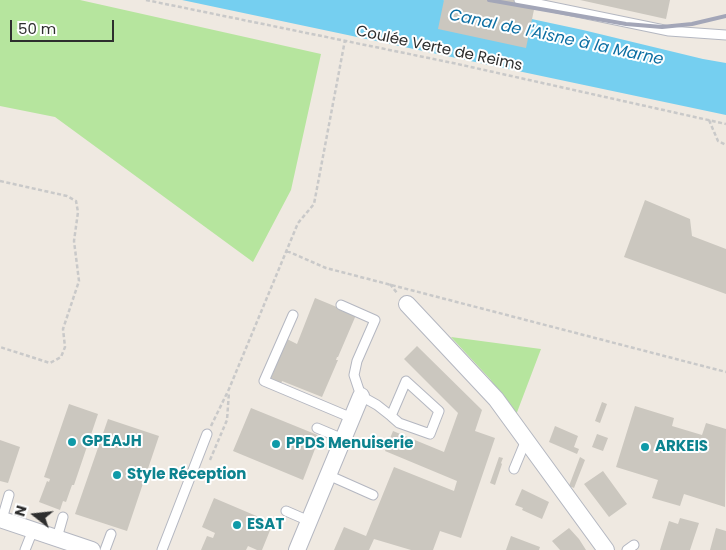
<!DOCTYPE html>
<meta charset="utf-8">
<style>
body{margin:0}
#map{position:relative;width:726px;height:550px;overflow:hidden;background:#efe9e1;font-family:Poppins,sans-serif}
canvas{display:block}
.north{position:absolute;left:10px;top:490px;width:50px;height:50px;-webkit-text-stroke:4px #fff;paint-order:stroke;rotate:286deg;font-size:14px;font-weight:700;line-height:20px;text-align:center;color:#2e2e2e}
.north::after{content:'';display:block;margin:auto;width:18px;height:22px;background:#2e2e2e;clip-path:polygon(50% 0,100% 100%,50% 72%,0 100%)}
.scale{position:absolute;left:10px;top:20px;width:104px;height:22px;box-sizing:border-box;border:2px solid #2e2e2e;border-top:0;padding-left:6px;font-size:15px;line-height:18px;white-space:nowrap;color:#2e2e2e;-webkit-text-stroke:4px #fff;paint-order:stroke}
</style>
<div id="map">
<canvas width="726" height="550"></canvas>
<div class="north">N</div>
<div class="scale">50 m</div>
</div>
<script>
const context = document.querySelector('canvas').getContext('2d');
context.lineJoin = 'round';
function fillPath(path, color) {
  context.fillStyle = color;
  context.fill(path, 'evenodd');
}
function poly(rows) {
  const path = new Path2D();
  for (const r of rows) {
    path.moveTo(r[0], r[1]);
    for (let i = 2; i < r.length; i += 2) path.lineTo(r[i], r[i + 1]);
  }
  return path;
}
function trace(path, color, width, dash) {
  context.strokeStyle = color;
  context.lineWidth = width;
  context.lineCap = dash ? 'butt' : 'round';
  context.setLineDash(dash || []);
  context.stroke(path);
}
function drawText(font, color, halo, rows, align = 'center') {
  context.font = font + ' Poppins,sans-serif';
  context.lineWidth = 4;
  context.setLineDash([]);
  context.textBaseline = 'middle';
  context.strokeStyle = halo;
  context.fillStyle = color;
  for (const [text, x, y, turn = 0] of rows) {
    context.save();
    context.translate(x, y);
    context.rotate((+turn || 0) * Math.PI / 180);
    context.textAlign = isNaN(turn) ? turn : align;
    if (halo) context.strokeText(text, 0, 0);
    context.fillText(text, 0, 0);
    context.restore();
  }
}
fillPath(poly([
 [0,0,80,0,321,54,291,190,253,262,55,117,0,106],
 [451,337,541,349,516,415,490,379]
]), '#b6e59e');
fillPath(poly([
 [182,0,443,0,583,30,703,59,726,63,726,115]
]), '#75cff0');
fillPath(poly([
 [444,0,536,0,526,48,438,29],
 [580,0,670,0,666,19],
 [645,200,690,219,692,236,726,249,726,294,624,257],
 [315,298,356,315,338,357,337,357,336,360,338,360,322,397,282,381,281,384,270,380,287,339,297,344],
 [417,346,482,410,475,431,495,438,461,538,440,531,433,550,411,550,374,539,369,550,334,550,344,527,366,536,394,467,454,491,457,481,385,451,393,431,444,452,458,413,404,359],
 [602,402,607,404,600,423,595,421],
 [69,404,98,414,74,485,72,485,66,502,63,501,60,510,39,502,47,481,49,482,50,479,44,477],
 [635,406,674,418,672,426,702,435,706,423,726,429,725,507,684,494,680,506,652,498,658,480,616,467],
 [251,408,320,436,303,480,233,451],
 [108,419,159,436,127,531,75,514],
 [555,426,578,436,574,447,579,449,577,454,549,442],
 [597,434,608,438,603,451,592,447],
 [0,440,20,447,8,483,0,481],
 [499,457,503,458,501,463,502,464,495,485,490,483],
 [580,457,585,460,574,488,569,486],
 [603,471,627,504,609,517,584,484],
 [522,489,549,502,542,519,522,510,523,508,515,505],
 [214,498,273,523,262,550,257,550,248,546,246,550,201,550,207,536,213,538,215,533,202,527],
 [680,518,699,523,690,550,660,550,669,521,678,524],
 [569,528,579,539,586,550,560,550,552,541],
 [716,528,726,531,726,550,710,550],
 [511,536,540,547,539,550,506,550]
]), '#cbc7bf');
const service = poly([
 [519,0,669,31,726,35],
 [341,305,375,320,357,361,354,375,361,396,377,405,391,416,399,423,430,434,439,411,406,381,391,416],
 [293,315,264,381,352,418],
 [317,428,343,439],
 [514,469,526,440],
 [328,475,373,495],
 [286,511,309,521],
 [2,519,9,495],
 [57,538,63,517],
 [25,550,33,530],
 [105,550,111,534],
 [162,550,207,434],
 [627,550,634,545]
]);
const minor = poly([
 [407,304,496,399,606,550],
 [0,519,92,550],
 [297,550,361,396]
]);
trace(service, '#b4b7c1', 11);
trace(minor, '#b4b7c1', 18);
trace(poly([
 [146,0,453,63,726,124],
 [709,120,718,141,726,145],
 [0,181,67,196,76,201,78,212,74,241,79,281,63,329,65,347,61,357,50,363,0,347],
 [287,251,326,268,726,372],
 [390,284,397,293],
 [211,426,229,389,298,223,314,204,345,40],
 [210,460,227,420,229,392]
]), '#c9c9c9', 2.5, [4, 2.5]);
trace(service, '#fff', 9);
trace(minor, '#fff', 16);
trace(poly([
 [489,0,626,24,662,27,692,24,726,16]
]), '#a3a6b8', 4);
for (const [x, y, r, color] of [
 [72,442,5,"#0f9aa8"],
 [276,444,5,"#0f9aa8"],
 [645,447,5,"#0f9aa8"],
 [117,475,5,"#0f9aa8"],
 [237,525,5,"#0f9aa8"]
]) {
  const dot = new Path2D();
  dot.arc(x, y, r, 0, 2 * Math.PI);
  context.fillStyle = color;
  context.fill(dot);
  trace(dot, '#fff', 2);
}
drawText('15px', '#2e2e2e', '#fff', [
 ["Coulée Verte de Reims",439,49,12]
]);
drawText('bold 15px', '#0d838f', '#fff', [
 ["GPEAJH",82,442],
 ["PPDS Menuiserie",286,444],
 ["ARKEIS",655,447],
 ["Style Réception",127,475],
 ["ESAT",247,525]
], 'left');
drawText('italic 16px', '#0d6fa3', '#fff', [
 ["Canal de l'Aisne à la Marne",556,38,12]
]);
</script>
